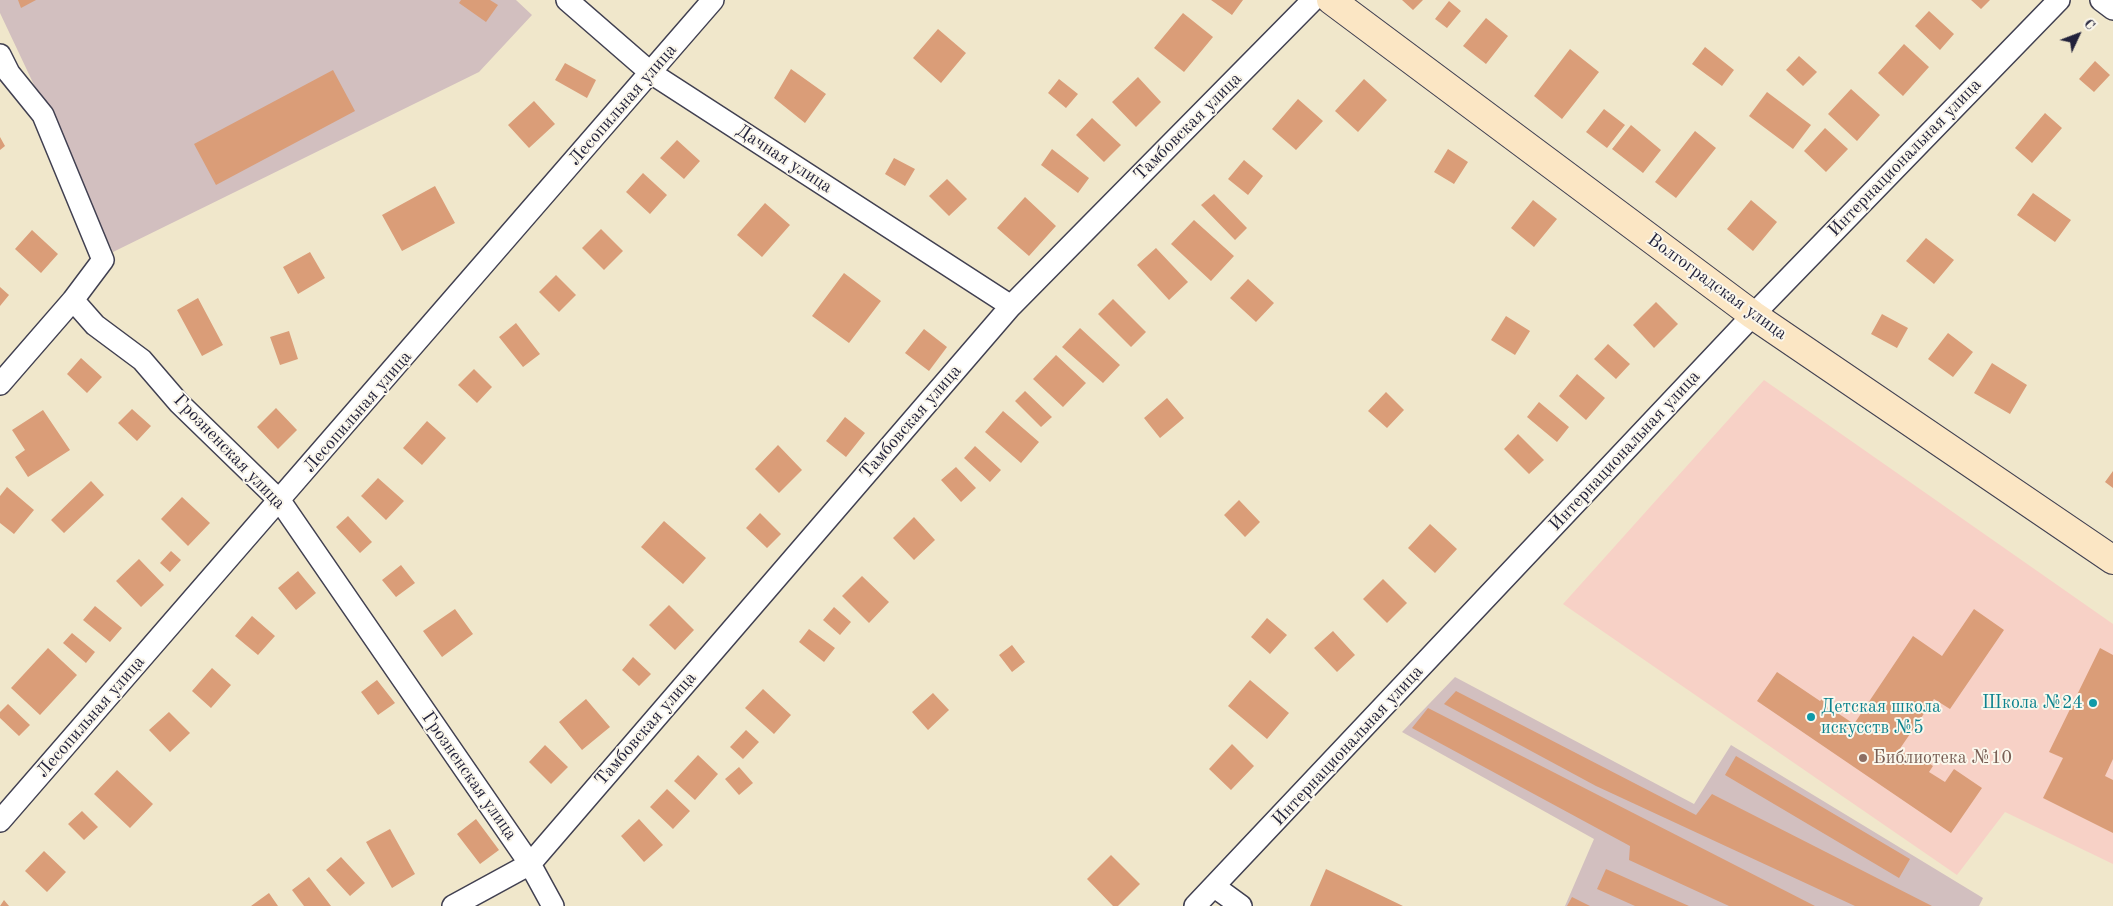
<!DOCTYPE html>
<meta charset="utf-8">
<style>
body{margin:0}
#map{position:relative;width:2113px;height:906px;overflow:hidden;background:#f0e7cb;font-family:"Old Standard TT",serif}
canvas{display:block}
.north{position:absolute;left:2053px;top:10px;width:50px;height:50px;-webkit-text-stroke:4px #fbf7ec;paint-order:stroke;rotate:47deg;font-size:14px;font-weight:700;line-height:20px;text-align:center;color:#22223b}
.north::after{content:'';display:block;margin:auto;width:18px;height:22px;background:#22223b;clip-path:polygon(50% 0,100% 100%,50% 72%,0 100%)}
</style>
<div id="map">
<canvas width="2113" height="906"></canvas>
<div class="north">С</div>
</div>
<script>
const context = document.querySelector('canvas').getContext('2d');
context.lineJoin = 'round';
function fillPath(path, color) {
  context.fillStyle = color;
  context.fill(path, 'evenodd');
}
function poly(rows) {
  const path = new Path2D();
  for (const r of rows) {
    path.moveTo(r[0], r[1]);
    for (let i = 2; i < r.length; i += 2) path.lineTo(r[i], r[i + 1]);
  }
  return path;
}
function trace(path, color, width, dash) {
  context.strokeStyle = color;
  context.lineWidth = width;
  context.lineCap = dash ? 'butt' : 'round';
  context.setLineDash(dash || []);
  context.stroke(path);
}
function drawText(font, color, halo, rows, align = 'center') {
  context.font = font + ' "Old Standard TT",serif';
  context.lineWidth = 4;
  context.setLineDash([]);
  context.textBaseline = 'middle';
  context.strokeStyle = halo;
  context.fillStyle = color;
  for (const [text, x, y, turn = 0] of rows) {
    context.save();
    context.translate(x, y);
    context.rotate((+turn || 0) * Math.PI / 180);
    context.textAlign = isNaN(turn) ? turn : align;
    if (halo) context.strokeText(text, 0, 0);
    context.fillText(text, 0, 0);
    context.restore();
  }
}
fillPath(poly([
 [1764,380,2113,624,2113,864,2005,812,1957,875,1563,604]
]), '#f7d1c6');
fillPath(poly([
 [0,0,516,0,532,15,479,72,113,252,0,13],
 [1455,677,1694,804,1731,745,1983,898,1979,906,1565,906,1594,839,1402,732]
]), '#d2bfbf');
fillPath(poly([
 [18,0,36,0,21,8],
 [461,0,490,0,498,5,486,22,459,3],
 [1211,0,1243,0,1232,15],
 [1402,0,1423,0,1413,10],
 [1971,0,1990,0,1981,9],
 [1449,1,1461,11,1447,28,1435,19],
 [1929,11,1954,34,1940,50,1915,26],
 [1183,13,1213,37,1184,72,1154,48],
 [1486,18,1508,36,1486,64,1463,46],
 [938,29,966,53,941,83,913,58],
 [1904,44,1929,67,1903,96,1878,73],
 [1705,47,1734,70,1722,86,1692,64],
 [1570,49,1599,72,1562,119,1534,96],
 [1799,56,1817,72,1803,86,1786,70],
 [2095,61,2110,75,2094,92,2079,79],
 [565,63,596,80,587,98,555,80],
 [791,69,826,94,805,123,774,98],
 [333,70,355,111,216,185,194,144],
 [1138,77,1161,102,1136,127,1112,102],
 [1059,79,1078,94,1066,108,1048,93],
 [1364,79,1387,100,1358,132,1335,111],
 [1851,89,1880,115,1857,141,1828,114],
 [1767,92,1811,125,1793,149,1749,116],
 [1298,99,1323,121,1296,150,1272,129],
 [534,101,555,124,529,148,508,125],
 [1604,109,1625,125,1607,148,1586,132],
 [2045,113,2062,128,2032,163,2015,148],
 [1092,118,1121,145,1104,162,1076,135],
 [1631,125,1661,150,1643,173,1612,149],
 [1825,128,1848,149,1826,172,1804,151],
 [1695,131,1716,148,1676,198,1655,182],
 [0,137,5,146,0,150],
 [677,140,700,161,684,179,660,158],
 [1052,149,1089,178,1078,193,1041,165],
 [1448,149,1468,162,1454,184,1434,172],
 [894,158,915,169,905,186,885,174],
 [1244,160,1263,176,1248,195,1228,179],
 [643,173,667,195,650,214,626,192],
 [947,179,967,199,949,216,929,196],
 [435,186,455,223,402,251,382,215],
 [2033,193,2071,220,2055,242,2017,215],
 [1214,194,1247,228,1235,240,1201,205],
 [1025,197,1056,226,1029,256,997,228],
 [1533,200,1557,219,1534,247,1511,228],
 [1751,200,1777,222,1753,251,1727,229],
 [765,203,790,225,762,257,737,235],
 [1194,220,1234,256,1211,281,1171,244],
 [601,229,623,251,604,270,582,248],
 [32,230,58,254,41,273,15,249],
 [1926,238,1954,260,1934,284,1906,261],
 [1156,248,1188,282,1169,300,1137,265],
 [310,252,325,278,298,294,283,267],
 [844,273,881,301,849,343,812,316],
 [556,275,576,295,559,312,539,292],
 [1248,279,1274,303,1256,322,1230,298],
 [0,287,9,295,0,306],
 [198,298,223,345,202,356,177,310],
 [1113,299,1146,332,1131,347,1098,314],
 [1656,302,1678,324,1654,348,1633,325],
 [1882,314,1908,328,1897,348,1871,334],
 [1506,316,1530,331,1515,355,1491,340],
 [516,323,540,354,523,367,499,337],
 [1080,328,1120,365,1103,383,1062,347],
 [924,329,947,347,929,371,905,353],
 [289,331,298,359,280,365,270,337],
 [1948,333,1973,352,1953,377,1928,359],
 [1608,344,1630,364,1616,379,1594,359],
 [1056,355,1086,383,1063,407,1033,379],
 [81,358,102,377,87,393,67,374],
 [1992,363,2027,385,2010,414,1974,393],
 [474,369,492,387,477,403,458,385],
 [1577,374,1605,398,1586,420,1559,396],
 [1025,391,1052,417,1041,427,1015,401],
 [1386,392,1404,410,1387,428,1368,411],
 [1167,398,1184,418,1160,438,1144,418],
 [1539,402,1569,427,1557,442,1527,417],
 [276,408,297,430,278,449,257,427],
 [132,409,151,426,137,441,118,423],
 [43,410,70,450,28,477,15,457,25,450,12,430],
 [1003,411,1039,442,1021,463,985,432],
 [845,417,865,433,846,457,826,441],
 [427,421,446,438,422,465,403,448],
 [1518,434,1544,460,1529,474,1504,449],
 [778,445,802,470,779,493,755,469],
 [975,446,1001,470,990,482,964,458],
 [956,467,976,488,961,502,941,480],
 [2113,471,2113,488,2105,482],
 [378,478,404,501,386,520,361,496],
 [91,481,104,495,64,533,51,520],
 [7,487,34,510,14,534,0,523,0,496],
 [182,497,210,523,188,546,161,519],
 [1239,500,1260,522,1245,537,1224,515],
 [760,513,781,534,767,548,746,528],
 [348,516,372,542,360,553,336,527],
 [914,517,935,540,914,560,893,538],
 [664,521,706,558,683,584,641,547],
 [1430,524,1457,549,1435,573,1408,548],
 [171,551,181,560,170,572,160,563],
 [139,559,164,585,141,607,116,581],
 [401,565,415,583,396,597,382,580],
 [298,571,316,593,296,610,278,588],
 [862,576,889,602,869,623,842,596],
 [1383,579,1407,603,1387,623,1363,599],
 [669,605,694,630,675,650,649,625],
 [95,606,122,628,110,642,83,620],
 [834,607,851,622,840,635,823,620],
 [455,609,473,634,442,657,423,631],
 [1974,609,2004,630,1950,709,1934,699,1899,750,1912,758,1915,754,1933,766,1929,772,1945,782,1954,769,1982,788,1951,833,1757,701,1777,672,1820,701,1824,697,1830,701,1827,706,1854,724,1913,636,1942,656],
 [252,616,275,636,258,655,235,636],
 [1267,618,1287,635,1270,654,1251,637],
 [809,629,835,648,824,662,799,642],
 [1333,631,1355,655,1337,672,1314,648],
 [72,633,95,652,86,663,63,643],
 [1012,645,1025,662,1012,672,999,655],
 [48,648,77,675,40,715,11,688],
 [2100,648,2113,655,2113,759,2105,776,2113,780,2113,833,2043,798,2063,758,2049,752],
 [633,657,651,674,639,686,622,670],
 [212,668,231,685,211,708,192,691],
 [377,680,395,703,378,715,361,692],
 [1250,680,1289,713,1267,739,1228,706],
 [763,689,791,715,774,734,745,708],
 [1456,691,1696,815,1712,794,1932,906,1855,906,1596,786,1444,704],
 [933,693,949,710,928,730,912,712],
 [586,699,610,727,582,750,559,722],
 [8,704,30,725,19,736,0,718,0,712],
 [1428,708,1815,906,1729,906,1629,860,1630,846,1412,728],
 [169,712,190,733,170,752,149,730],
 [746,730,759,742,743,759,730,747],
 [1232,744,1254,766,1231,790,1209,769],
 [545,745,568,767,551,784,529,762],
 [698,755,718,774,695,800,674,781],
 [1736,756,1910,859,1899,878,1725,775],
 [739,767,753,783,739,795,725,779],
 [117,770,153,804,130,828,94,794],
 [667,789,690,811,673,829,650,807],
 [82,811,98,827,84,840,68,824],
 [476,819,499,850,480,864,457,834],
 [639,819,663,845,644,862,621,836],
 [390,829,415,874,392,888,366,842],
 [44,851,66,872,47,892,25,871],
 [1111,855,1140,884,1118,906,1113,906,1087,879],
 [341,857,365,883,350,896,326,870],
 [1326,869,1403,906,1310,906],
 [1606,869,1689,906,1635,906,1597,889],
 [309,877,331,906,304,906,292,890],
 [269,893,278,906,251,906],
 [1572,897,1590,906,1567,906],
 [4,900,9,906,0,906]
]), '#da9d78');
const street = poly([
 [567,0,651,73,1011,306],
 [2101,0,2113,9],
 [0,55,9,73,43,115,103,260,73,300,95,325,142,360,179,403,280,501,530,864,553,906],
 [0,384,73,300],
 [0,821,713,0],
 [1215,887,1241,906],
 [453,906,530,864,1011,306,1313,0],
 [1195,906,1753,315,2059,0]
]);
const secondary = poly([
 [1331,0,1753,315,2113,560]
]);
trace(street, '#414051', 24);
trace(secondary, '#414051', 30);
trace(street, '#fff', 21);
trace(secondary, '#fbe6c4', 28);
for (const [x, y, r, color] of [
 [2093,703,5,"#0f9aa8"],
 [1811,717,5,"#0f9aa8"],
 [1863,758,5,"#8d6e63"]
]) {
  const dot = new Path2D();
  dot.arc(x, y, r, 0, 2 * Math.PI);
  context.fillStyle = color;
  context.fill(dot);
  trace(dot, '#fbf7ec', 2);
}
drawText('18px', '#22223b', '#fbf7ec', [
 ["Лесопильная улица",623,105,-49],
 ["Тамбовская улица",1188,127,-45],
 ["Интернациональная улица",1905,158,-46],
 ["Дачная улица",784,159,33],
 ["Волгоградская улица",1717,287,36],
 ["Лесопильная улица",358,412,-49],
 ["Тамбовская улица",911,422,-49],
 ["Интернациональная улица",1625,451,-47],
 ["Грозненская улица",229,452,46],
 ["Лесопильная улица",91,717,-49],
 ["Тамбовская улица",646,729,-49],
 ["Интернациональная улица",1348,746,-47],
 ["Грозненская улица",469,776,55]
]);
drawText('18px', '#0d838f', '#fbf7ec', [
 ["Школа №24",2083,703],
 ["Детская школа",1821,707,"left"],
 ["искусств №5",1821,728,"left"]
], 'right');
drawText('18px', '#785e54', '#fbf7ec', [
 ["Библиотека №10",1873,758]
], 'left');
</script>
